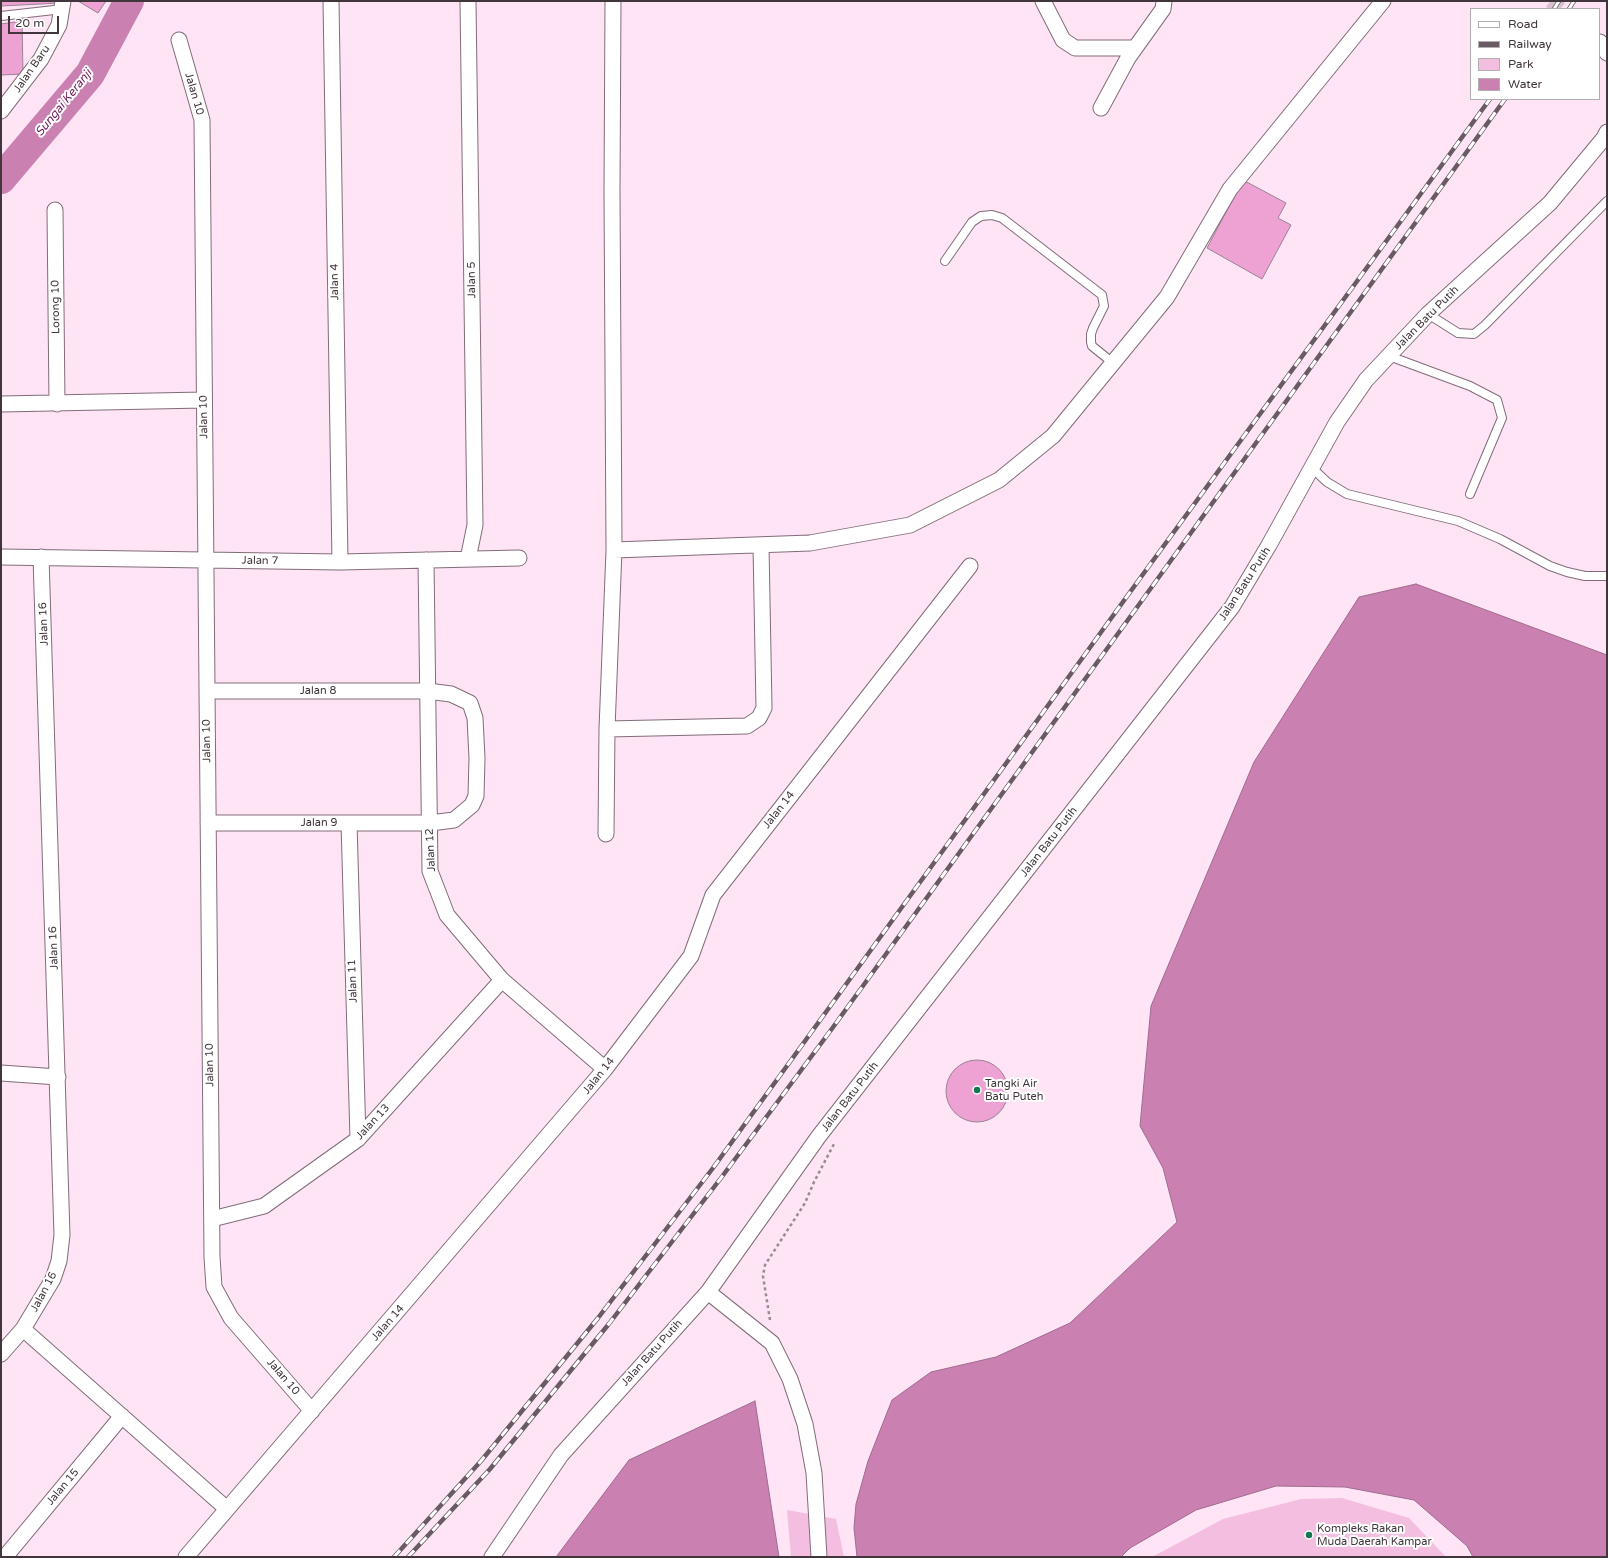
<!DOCTYPE html>
<style>
body{margin:0}
#map{position:relative;width:1608px;height:1558px;overflow:hidden;background:#fee4f4;font-family:"Varela Round",sans-serif}
canvas{display:block}
.frame{position:absolute;inset:0;border:2px solid #40363c;pointer-events:none}
.legend{position:absolute;left:1470px;top:8px;width:130px;height:92px;box-sizing:border-box;background:#fff;border:1px solid #b3afb1;margin:0;padding:5px 7px;list-style:none;font-size:12px;color:#40363c}
.legend li{display:flex;align-items:center;gap:8px;height:20px}
.legend b{width:20px;border:1px solid #b3afb1}
.scale{position:absolute;left:8px;top:16px;width:51px;height:18px;box-sizing:border-box;border:2px solid #40363c;border-top:0;padding-left:5px;font-size:12px;line-height:14px;white-space:nowrap;color:#40363c;-webkit-text-stroke:3px #fff;paint-order:stroke}
</style>
<div id="map">
<canvas width="1608" height="1558"></canvas>
<div class="frame"></div>
<ul class="legend">
<li><b style="height:5px;background:#fff"></b>Road</li>
<li><b style="height:5px;background:#685b63"></b>Railway</li>
<li><b style="height:11px;background:#f4bee1"></b>Park</li>
<li><b style="height:11px;background:#ca81b2"></b>Water</li>
</ul>
<div class="scale">20 m</div>
</div>
<script>
const context = document.querySelector('canvas').getContext('2d');
context.lineJoin = 'round';
function fillPath(path, color) {
  context.fillStyle = color;
  context.fill(path, 'evenodd');
}
function poly(rows) {
  const path = new Path2D();
  for (const r of rows) {
    if (r.length === 3) {
      path.moveTo(r[0] + r[2], r[1]);
      path.arc(r[0], r[1], r[2], 0, 2 * Math.PI);
      continue;
    }
    path.moveTo(r[0], r[1]);
    for (let i = 2; i < r.length; i += 2) path.lineTo(r[i], r[i + 1]);
  }
  return path;
}
function trace(path, color, width, dash) {
  context.strokeStyle = color;
  context.lineWidth = width;
  context.lineCap = dash ? 'butt' : 'round';
  context.setLineDash(dash || []);
  context.stroke(path);
}
function drawText(font, color, halo, rows, align = 'center') {
  context.font = font + ' "Varela Round",sans-serif';
  context.lineWidth = 4;
  context.setLineDash([]);
  context.textBaseline = 'middle';
  context.strokeStyle = halo;
  context.fillStyle = color;
  for (const [text, x, y, turn = 0] of rows) {
    context.save();
    context.translate(x, y);
    context.rotate((+turn || 0) * Math.PI / 180);
    context.textAlign = isNaN(turn) ? turn : align;
    if (halo) context.strokeText(text, 0, 0);
    context.fillText(text, 0, 0);
    context.restore();
  }
}
fillPath(poly([
 [1342,1498,1409,1518,1446,1557,1152,1557,1223,1519,1301,1499],
 [787,1510,836,1519,844,1557,791,1557]
]), '#f4bee1');
const water = poly([
 [1416,584,1607,655,1607,1557,1473,1557,1467,1546,1414,1500,1345,1487,1276,1486,1196,1510,1130,1548,1121,1557,857,1557,854,1528,856,1504,868,1461,892,1400,931,1372,996,1357,1070,1323,1177,1222,1163,1168,1140,1126,1151,1006,1254,762,1359,597,1416,584],
 [755,1401,779,1557,556,1557,629,1460,755,1401]
]);
fillPath(water, '#ca81b2');
trace(water, '#a16a8f', 1);
trace(poly([
 [1,179,90,74,129,1]
]), '#ca81b2', 30);
const building = poly([
 [1,1,59,1,60,3,1,6,1,1],
 [78,1,106,1,98,13,78,1],
 [22,21,23,74,1,75,1,24,22,21],
 [1243,180,1286,203,1278,218,1291,225,1262,279,1207,248,1243,180],
 [977,1091,31]
]);
fillPath(building, '#eea2d4');
trace(building, '#9a8291', 1);
trace(poly([
 [1551,1,1560,9]
]), '#d8c1cf', 15, [15, 8]);
const lane = poly([
 [1,16,63,9],
 [945,261,972,222,981,216,992,215,1002,218,1102,295,1104,306,1093,328,1091,334,1091,342,1092,346,1113,363],
 [1428,314,1458,333,1474,334,1485,325,1607,201],
 [1389,356,1470,386,1497,400,1502,418,1470,494],
 [1312,468,1327,482,1347,494,1458,521,1500,539,1550,566,1567,572,1585,576,1607,576]
]);
const street = poly([
 [331,1,340,562],
 [1043,1,1063,40,1075,48,1135,48],
 [179,40,202,120,212,1257,214,1287,231,1318,312,1411],
 [1600,42,1607,53],
 [1101,108,1128,58,1163,9,1164,1],
 [1,111,41,59,59,25,63,1],
 [55,210,57,404],
 [1,404,204,400],
 [614,550,810,543,910,525,999,480,1053,436,1167,297,1230,189,1383,1],
 [1,557,340,562,519,558],
 [468,559,475,525,468,1],
 [426,560,430,871,447,915,502,980,605,1069],
 [207,691,428,691,451,694,470,703,475,718,477,758,476,796,472,805,454,820,430,823,208,823],
 [607,729,747,726,759,718,764,708,761,546],
 [349,823,358,1139],
 [606,834,607,729,614,550,612,190,613,1],
 [1,1073,58,1077],
 [212,1219,264,1206,358,1139,502,980],
 [708,1292,772,1343,790,1379,805,1424,814,1473,819,1557],
 [23,1329,227,1509],
 [1,1354,23,1329,53,1279,59,1261,62,1235,41,557],
 [5,1557,122,1416],
 [186,1557,605,1069,691,956,713,895,970,566],
 [492,1557,561,1455,708,1292,819,1136,1232,607,1269,545,1337,422,1366,380,1428,314,1550,203,1604,138,1607,132]
]);
trace(lane, '#826c7a', 10);
trace(street, '#826c7a', 17);
trace(poly([
 [770,1320,763,1276,765,1265,805,1203,814,1182,834,1144]
]), '#9b8994', 2.5, [3, 3]);
trace(lane, '#fff', 8);
trace(street, '#fff', 15);
const rail = poly([
 [1554,9,1559,1],
 [1569,9,1574,1],
 [394,1557,481,1461,598,1318,713,1168,1141,577,1490,99],
 [408,1557,490,1469,608,1325,721,1178,831,1030,1505,99]
]);
trace(rail, '#685b63', 4.5);
trace(rail, '#fff', 3, [9]);
for (const [x, y, r, color] of [
 [977,1090,4,"#13774f"],
 [1309,1535,4,"#13774f"]
]) {
  const dot = new Path2D();
  dot.arc(x, y, r, 0, 2 * Math.PI);
  context.fillStyle = color;
  context.fill(dot);
  trace(dot, '#fff', 1.5);
}
drawText('11px', '#40363c', '#fff', [
 ["Jalan Baru",32,69,-55],
 ["Jalan 10",194,94,74],
 ["Jalan 5",472,280,-91],
 ["Jalan 4",335,282,-91],
 ["Lorong 10",56,307,-91],
 ["Jalan Batu Putih",1427,318,-45],
 ["Jalan 10",204,417,-91],
 ["Jalan 7",260,561,1],
 ["Jalan Batu Putih",1245,584,-57],
 ["Jalan 16",44,624,-92],
 ["Jalan 8",318,691],
 ["Jalan 10",207,741,-91],
 ["Jalan 14",779,810,-52],
 ["Jalan 9",319,823],
 ["Jalan Batu Putih",1049,842,-52],
 ["Jalan 12",431,850,-93],
 ["Jalan 16",54,948,-92],
 ["Jalan 11",353,981,-92],
 ["Jalan 10",210,1065,-91],
 ["Jalan 14",599,1076,-51],
 ["Jalan Batu Putih",850,1097,-52],
 ["Jalan 13",373,1122,-47],
 ["Jalan 16",44,1292,-62],
 ["Jalan 14",388,1323,-49],
 ["Jalan Batu Putih",652,1353,-48],
 ["Jalan 10",283,1377,49],
 ["Jalan 15",63,1487,-50]
]);
drawText('11px', '#40363c', '#fff', [
 ["Tangki Air",985,1084],
 ["Batu Puteh",985,1097],
 ["Kompleks Rakan",1317,1529],
 ["Muda Daerah Kampar",1317,1542]
], 'left');
drawText('italic 12px', '#711b5b', '#fff', [
 ["Sungai Keranji",64,103,-51]
]);
</script>
